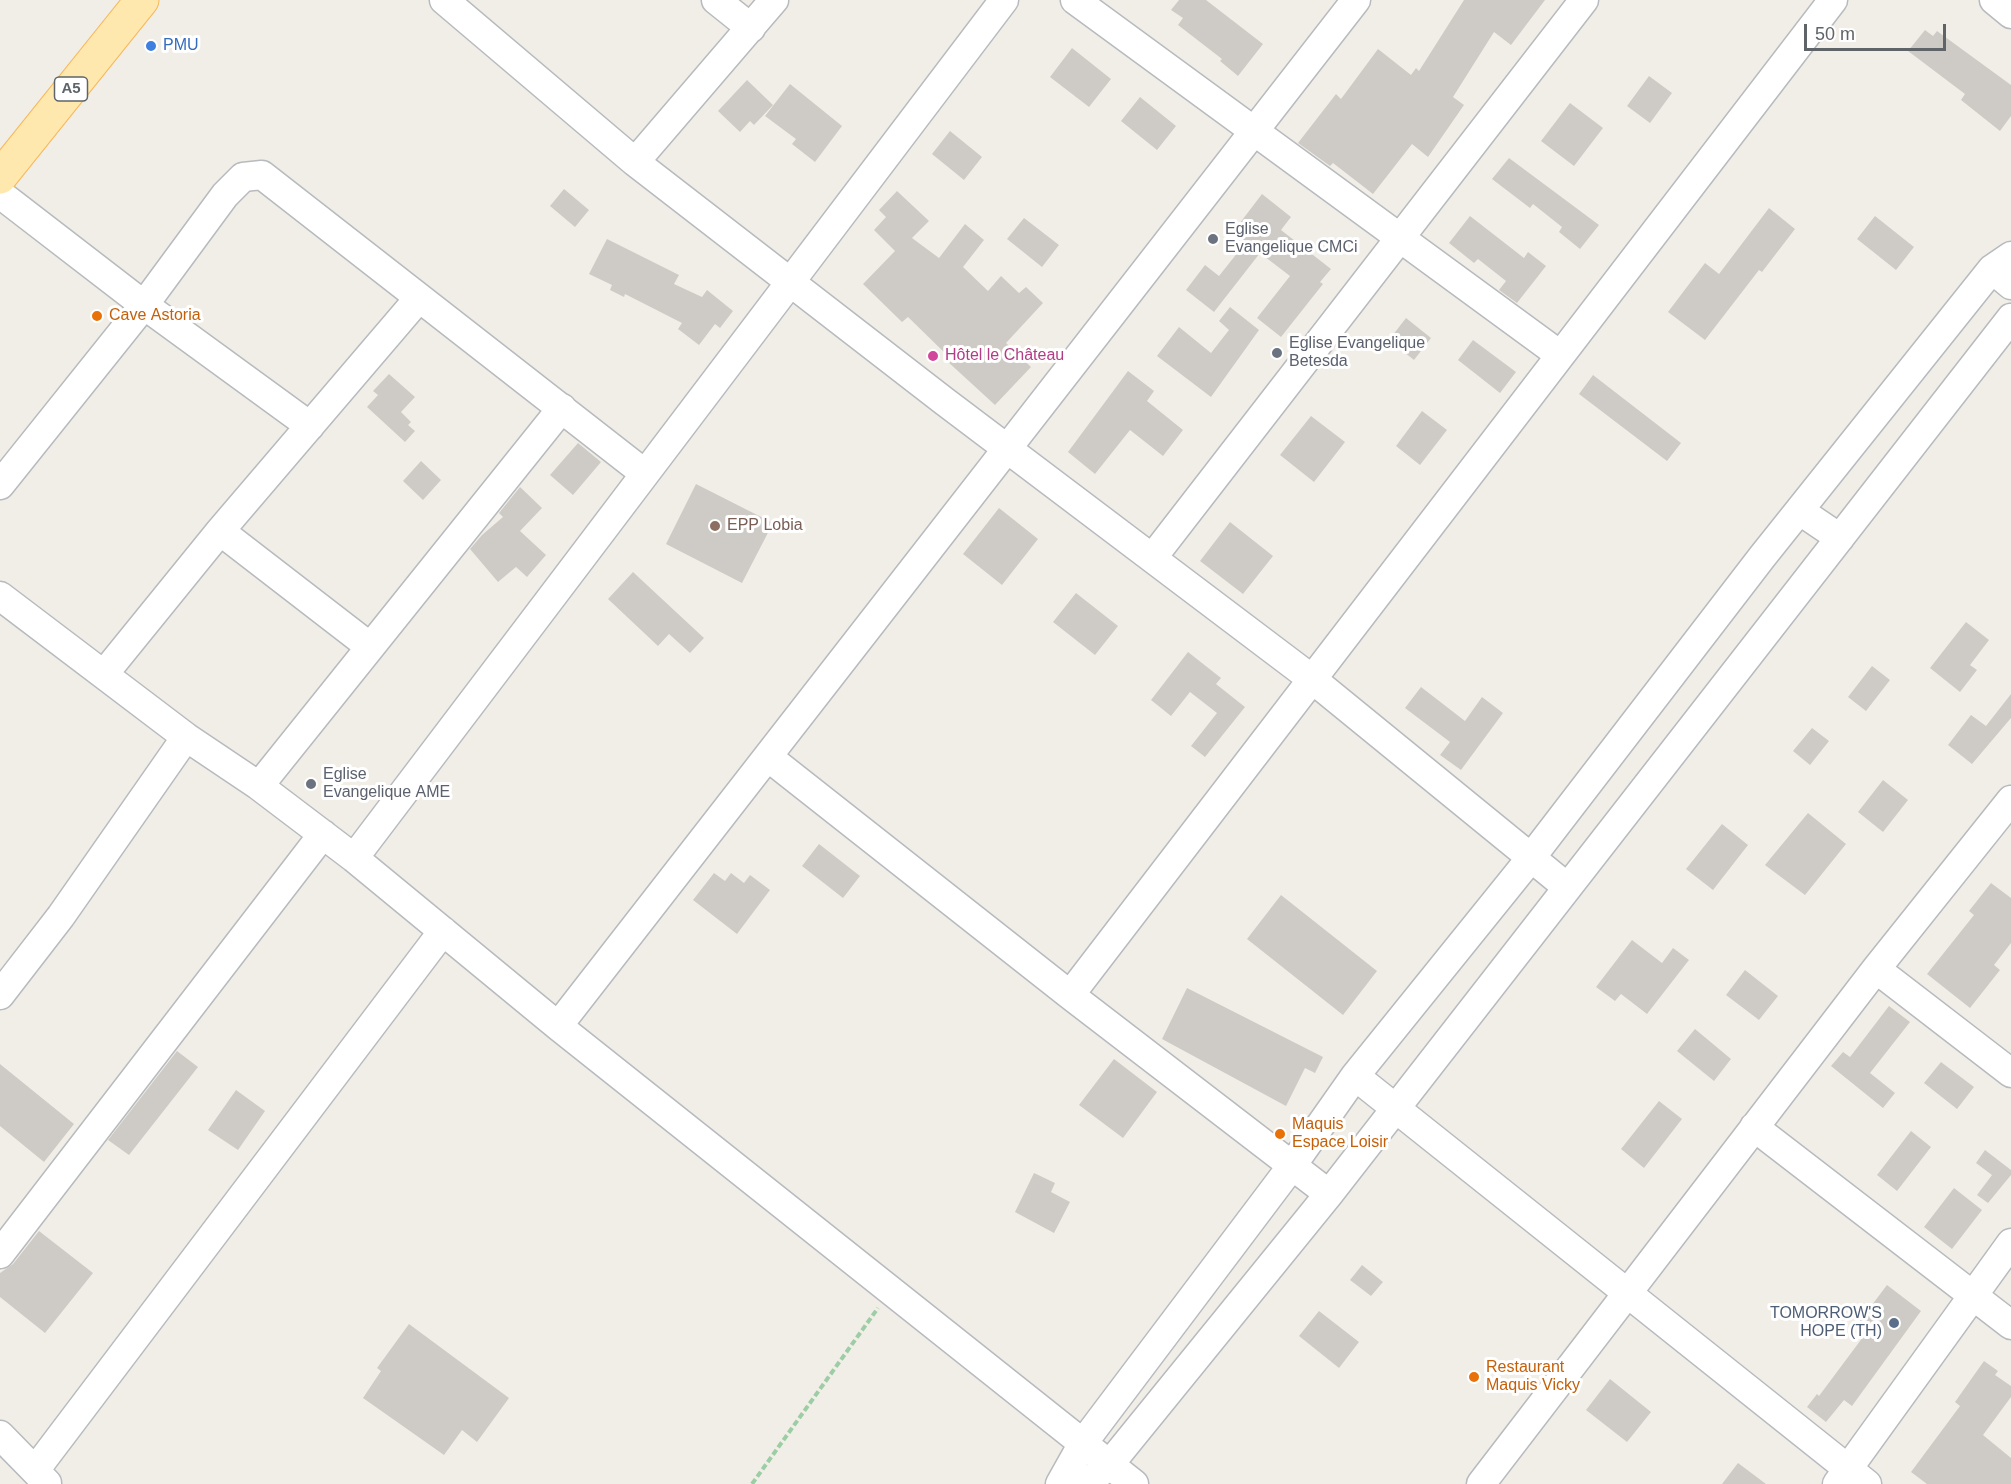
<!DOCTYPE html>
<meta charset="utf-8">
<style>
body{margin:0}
#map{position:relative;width:2011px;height:1484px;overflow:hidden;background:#f1eee7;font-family:Helvetica,sans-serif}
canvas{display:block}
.scale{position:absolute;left:1804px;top:24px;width:142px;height:27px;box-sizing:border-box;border:3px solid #5e6468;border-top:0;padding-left:8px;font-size:18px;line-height:21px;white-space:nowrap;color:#5e6468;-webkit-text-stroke:4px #fff;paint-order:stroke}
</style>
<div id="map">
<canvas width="2011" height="1484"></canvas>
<div class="scale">50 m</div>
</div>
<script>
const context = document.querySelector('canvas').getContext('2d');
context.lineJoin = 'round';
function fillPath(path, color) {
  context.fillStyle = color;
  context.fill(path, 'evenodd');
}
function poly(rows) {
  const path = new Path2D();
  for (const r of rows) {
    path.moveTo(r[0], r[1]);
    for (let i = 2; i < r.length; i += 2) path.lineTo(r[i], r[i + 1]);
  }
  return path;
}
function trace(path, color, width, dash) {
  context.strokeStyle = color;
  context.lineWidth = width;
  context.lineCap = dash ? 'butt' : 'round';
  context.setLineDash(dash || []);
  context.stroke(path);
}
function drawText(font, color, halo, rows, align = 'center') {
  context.font = font + ' Helvetica,sans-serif';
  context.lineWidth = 6;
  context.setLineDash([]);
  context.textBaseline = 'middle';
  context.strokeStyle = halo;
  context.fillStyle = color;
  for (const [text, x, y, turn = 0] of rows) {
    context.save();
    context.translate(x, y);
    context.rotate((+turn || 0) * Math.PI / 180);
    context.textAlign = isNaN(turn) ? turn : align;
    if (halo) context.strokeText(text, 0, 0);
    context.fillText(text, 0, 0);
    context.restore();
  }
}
fillPath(poly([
 [1179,0,1206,0,1263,44,1238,76,1220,61,1222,59,1178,25,1183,18,1171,10],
 [1464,0,1545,0,1511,45,1494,32,1453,97,1464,105,1428,157,1412,144,1373,194,1333,163,1330,166,1298,143,1336,94,1341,99,1378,49,1411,75,1416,68,1419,71],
 [1925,30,1933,36,1937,31,2011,85,2011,116,2000,131,1961,100,1965,94,1908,51],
 [1072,48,1111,79,1089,107,1050,77],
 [1649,76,1672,93,1650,123,1627,106],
 [747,80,773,105,754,125,750,121,740,132,718,111],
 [790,84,842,126,815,162,792,144,796,139,765,116],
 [1140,97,1176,126,1157,150,1121,121],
 [1570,103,1603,128,1574,166,1541,141],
 [950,131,982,157,964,180,932,154],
 [1509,158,1599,225,1580,249,1559,232,1562,227,1533,204,1530,208,1492,179],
 [564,189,589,210,575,227,550,206],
 [897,191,929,221,912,238,939,258,965,224,984,240,963,267,988,291,1001,276,1019,293,1026,287,1043,303,1006,343,1031,367,995,405,947,361,950,358,908,317,902,322,863,284,895,251,874,230,886,217,879,210],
 [1262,194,1291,217,1281,230,1331,269,1320,282,1323,284,1281,337,1257,318,1290,276,1260,253,1214,312,1186,290,1205,265,1219,276,1246,242,1233,232],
 [1769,208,1795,229,1762,272,1759,270,1705,340,1668,312,1705,263,1719,274],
 [1470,216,1524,258,1528,252,1546,266,1517,303,1499,290,1506,281,1478,259,1474,263,1449,243],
 [1875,216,1914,247,1896,270,1857,239],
 [1024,218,1059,245,1042,267,1007,239],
 [607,239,679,275,674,284,702,297,707,290,733,311,720,328,715,324,699,345,678,329,682,323,625,294,624,297,610,290,612,285,589,274],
 [1230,307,1259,330,1211,397,1157,356,1179,327,1211,353,1229,330,1219,321],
 [1406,318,1431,338,1414,360,1389,340],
 [1473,340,1516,372,1500,393,1458,360],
 [1128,371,1154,391,1147,401,1183,430,1163,456,1130,430,1095,474,1068,452],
 [389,374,415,397,401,412,411,422,408,425,415,431,405,442,367,407,378,395,373,391],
 [1593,375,1681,443,1667,461,1579,394],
 [1422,411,1447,430,1420,465,1396,446],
 [1311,416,1345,442,1314,482,1280,455],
 [578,443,601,462,573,495,550,475],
 [421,461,441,480,423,500,403,481],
 [696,484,773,523,742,583,666,544],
 [520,487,542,508,520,531,546,555,527,577,516,567,498,582,470,549,482,535,503,517,499,513],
 [999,508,1038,539,1002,585,963,554],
 [1230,522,1273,556,1243,594,1200,561],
 [633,572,704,638,690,653,669,634,658,646,608,599],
 [1076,593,1118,626,1095,655,1053,622],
 [1966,622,1989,640,1970,665,1977,670,1960,692,1930,668],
 [1188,652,1221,678,1216,684,1245,707,1205,757,1191,746,1217,713,1190,692,1171,716,1151,700],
 [1872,666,1890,680,1866,711,1848,697],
 [1421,687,1465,721,1482,697,1503,713,1461,770,1440,755,1450,742,1405,708],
 [2011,694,2011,718,1972,764,1948,745,1971,715,1986,726],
 [1812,728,1829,741,1810,765,1793,751],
 [1883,780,1908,800,1883,832,1858,812],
 [1808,813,1846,844,1805,895,1765,865],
 [1722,824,1748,845,1713,890,1686,869],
 [819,844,860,876,843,898,802,866],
 [714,873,725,881,731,873,744,883,750,875,770,890,737,934,693,900],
 [1991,883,2011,898,2011,943,1994,965,2000,970,1970,1008,1927,974,1974,915,1969,911],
 [1281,895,1377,971,1343,1015,1247,939],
 [1632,940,1662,963,1673,948,1689,960,1647,1014,1621,994,1615,1001,1596,987],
 [1745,970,1778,996,1759,1020,1726,995],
 [1187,988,1323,1057,1315,1073,1305,1068,1286,1106,1162,1039],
 [1889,1006,1910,1022,1870,1073,1895,1093,1883,1108,1831,1066,1843,1052,1850,1057],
 [1695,1029,1731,1059,1714,1081,1677,1051],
 [177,1051,198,1067,129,1155,108,1140],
 [1114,1059,1157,1092,1123,1138,1079,1105],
 [1941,1062,1974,1087,1957,1109,1924,1083],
 [0,1064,74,1124,44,1162,0,1126],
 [236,1090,265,1111,238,1150,208,1130],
 [1659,1101,1682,1119,1644,1168,1621,1149],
 [1911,1131,1931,1147,1897,1191,1877,1175],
 [1985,1150,2011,1170,2011,1175,1988,1203,1977,1195,1992,1175,1976,1163],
 [1034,1173,1055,1183,1051,1192,1070,1202,1054,1233,1015,1212],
 [1954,1188,1982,1210,1952,1249,1924,1227],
 [39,1231,93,1273,45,1333,0,1297,0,1273,13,1264],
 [1362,1265,1383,1282,1371,1296,1350,1280],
 [1887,1285,1921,1311,1852,1406,1844,1400,1826,1422,1807,1407,1817,1394,1819,1396,1866,1333,1856,1326],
 [1319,1311,1359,1342,1339,1368,1299,1336],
 [409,1324,509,1398,477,1442,462,1430,444,1455,363,1398,381,1371,377,1368],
 [1984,1361,1998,1371,1995,1375,2011,1386,2011,1397,1983,1435,2011,1458,2011,1484,1927,1484,1911,1472,1960,1406,1955,1402],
 [1610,1379,1651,1412,1627,1442,1586,1410],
 [1738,1463,1766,1484,1722,1484]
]), '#cecbc6');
const minor = poly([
 [444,0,635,162,944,401,1312,679,1567,887],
 [716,0,751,28],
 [1075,0,1560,355],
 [1994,0,2011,14],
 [635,162,774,0],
 [0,194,144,305,310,426],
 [1992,269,2011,285],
 [0,485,144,305,225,195,243,177,262,175,644,473],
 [1800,511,1840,538],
 [220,531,369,646],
 [1153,557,1584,0],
 [0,596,186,737,259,786,354,858,558,1026,1134,1484],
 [104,674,220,531,419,298],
 [768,757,1070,995,1329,1194],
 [259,786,562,408],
 [354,858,1004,0],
 [1876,969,2011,1073],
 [0,995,61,916,186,737],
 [1070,995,1833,0],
 [558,1026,1356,0],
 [1355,1076,1867,1484],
 [1754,1127,2011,1325],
 [0,1254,323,834],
 [0,1435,47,1483],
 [36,1469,443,931],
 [1060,1484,1083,1443,1291,1167,1355,1076,1530,859,1762,557,1992,269,2011,256],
 [1086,1484,1109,1465,1329,1194,2011,318],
 [1481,1484,1876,969,2011,800],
 [1837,1484,2011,1243]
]);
const major = poly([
 [0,177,142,0]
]);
trace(minor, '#b7babe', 31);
trace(major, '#f7b85a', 35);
trace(poly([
 [752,1484,878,1308]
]), '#9dcda5', 4, [6, 3]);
trace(minor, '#fff', 28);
trace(major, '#ffe8ae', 33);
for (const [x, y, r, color] of [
 [151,46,6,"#3f7fe0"],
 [1213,239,6,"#6b7280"],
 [97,316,6,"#e8710a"],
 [1277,353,6,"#6b7280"],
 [933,356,6,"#d1479c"],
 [715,526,6,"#8d6e63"],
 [311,784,6,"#6b7280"],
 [1280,1134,6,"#e8710a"],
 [1894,1323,6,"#5c6f8a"],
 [1474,1377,6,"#e8710a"]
]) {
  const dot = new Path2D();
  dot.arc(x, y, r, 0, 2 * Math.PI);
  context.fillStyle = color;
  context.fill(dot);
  trace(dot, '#fff', 2);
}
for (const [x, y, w] of [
 [71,89,33]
]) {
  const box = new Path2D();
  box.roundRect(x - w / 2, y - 12, w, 24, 4.5);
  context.fillStyle = '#fff';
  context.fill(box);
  trace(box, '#5e6468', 1.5);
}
drawText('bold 15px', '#5e6468', null, [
 ["A5",71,89]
]);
drawText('16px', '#366cbe', '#fff', [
 ["PMU",163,46]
], 'left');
drawText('16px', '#5b616d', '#fff', [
 ["Eglise",1225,230],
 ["Evangelique CMCi",1225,248],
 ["Eglise Evangelique",1289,344],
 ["Betesda",1289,362],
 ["Eglise",323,775],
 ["Evangelique AME",323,793]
], 'left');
drawText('16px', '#c56008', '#fff', [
 ["Cave Astoria",109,316],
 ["Maquis",1292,1125],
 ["Espace Loisir",1292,1143],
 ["Restaurant",1486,1368],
 ["Maquis Vicky",1486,1386]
], 'left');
drawText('16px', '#b23c85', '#fff', [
 ["Hôtel le Château",945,356]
], 'left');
drawText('16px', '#785e54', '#fff', [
 ["EPP Lobia",727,526]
], 'left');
drawText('16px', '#4e5e75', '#fff', [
 ["TOMORROW'S",1882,1314],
 ["HOPE (TH)",1882,1332]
], 'right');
</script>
